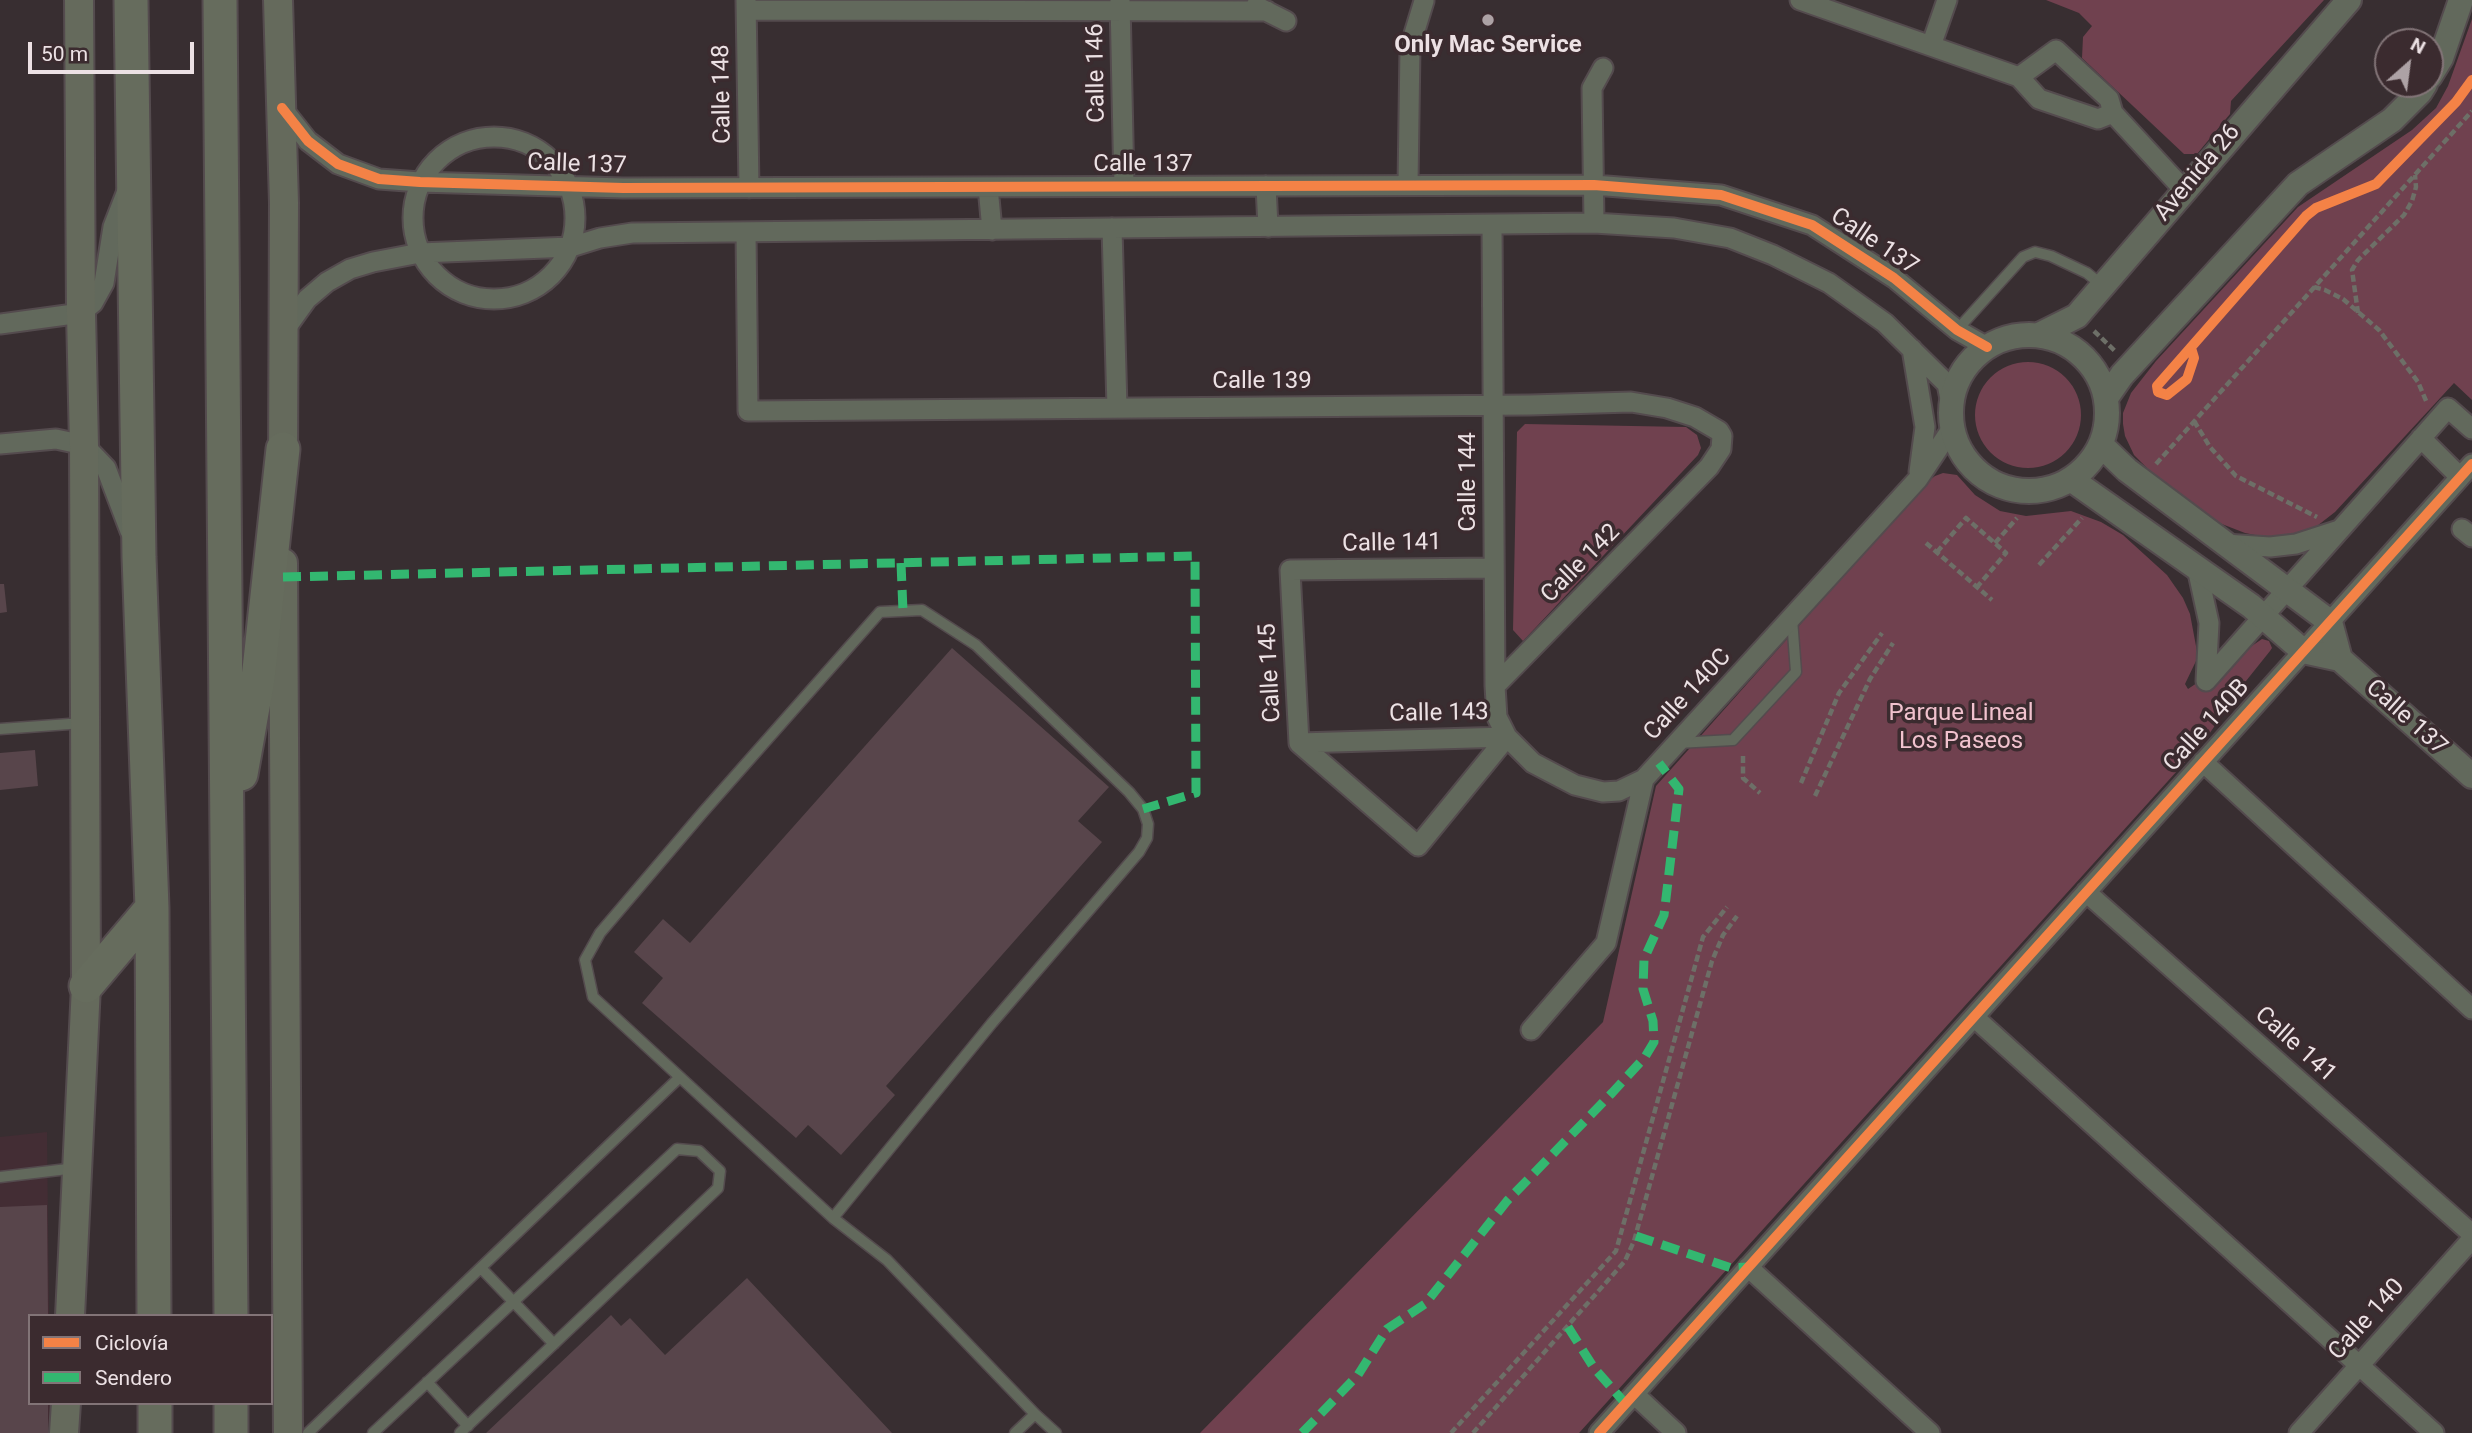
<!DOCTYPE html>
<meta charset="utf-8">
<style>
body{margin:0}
#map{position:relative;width:2472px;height:1433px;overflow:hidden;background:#382e31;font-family:Roboto,sans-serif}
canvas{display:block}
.legend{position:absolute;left:28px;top:1314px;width:245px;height:91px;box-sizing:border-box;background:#3b2b2f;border:2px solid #827477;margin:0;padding:9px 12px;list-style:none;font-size:21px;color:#ece1e4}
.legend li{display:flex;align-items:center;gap:14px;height:35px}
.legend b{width:35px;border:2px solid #827477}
.north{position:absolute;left:2374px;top:28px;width:70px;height:70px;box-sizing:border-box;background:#3b2b2f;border:2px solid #827477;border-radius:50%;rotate:28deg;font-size:19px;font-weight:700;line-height:28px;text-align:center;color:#ece1e4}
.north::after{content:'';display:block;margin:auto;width:24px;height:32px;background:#ada2a5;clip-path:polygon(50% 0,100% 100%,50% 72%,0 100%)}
.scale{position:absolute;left:28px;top:42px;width:166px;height:32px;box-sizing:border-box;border:4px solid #ece1e4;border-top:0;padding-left:9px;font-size:21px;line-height:24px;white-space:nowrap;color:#ece1e4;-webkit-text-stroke:5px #3b2b2f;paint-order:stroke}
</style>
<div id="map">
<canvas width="2472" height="1433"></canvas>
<ul class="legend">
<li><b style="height:9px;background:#f48246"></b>Ciclovía</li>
<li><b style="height:9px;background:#33b770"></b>Sendero</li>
</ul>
<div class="north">N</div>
<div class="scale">50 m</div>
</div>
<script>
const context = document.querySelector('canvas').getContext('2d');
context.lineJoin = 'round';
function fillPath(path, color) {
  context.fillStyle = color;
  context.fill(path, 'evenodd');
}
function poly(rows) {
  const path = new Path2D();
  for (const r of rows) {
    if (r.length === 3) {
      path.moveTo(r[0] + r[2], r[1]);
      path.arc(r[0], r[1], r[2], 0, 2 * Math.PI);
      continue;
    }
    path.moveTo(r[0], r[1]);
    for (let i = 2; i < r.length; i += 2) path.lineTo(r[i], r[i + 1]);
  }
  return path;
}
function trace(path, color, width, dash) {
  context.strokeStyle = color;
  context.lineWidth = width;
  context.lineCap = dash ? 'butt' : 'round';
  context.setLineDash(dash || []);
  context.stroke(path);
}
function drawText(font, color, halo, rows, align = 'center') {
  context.font = font + ' Roboto,sans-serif';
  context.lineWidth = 7;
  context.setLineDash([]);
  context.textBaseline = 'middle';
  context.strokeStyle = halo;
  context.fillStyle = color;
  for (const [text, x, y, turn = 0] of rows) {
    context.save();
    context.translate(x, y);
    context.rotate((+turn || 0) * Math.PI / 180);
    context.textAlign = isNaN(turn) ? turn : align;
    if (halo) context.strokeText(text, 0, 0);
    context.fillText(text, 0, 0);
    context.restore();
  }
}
fillPath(poly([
 [47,1132,49,1316,30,1316,30,1403,50,1403,50,1433,0,1433,0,1137]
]), '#432d34');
fillPath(poly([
 [2046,0,2324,0,2231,101,2230,114,2197,154,2184,154,2082,58,2083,37,2092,26,2079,13],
 [2472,19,2472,400,2454,383,2335,512,2317,526,2300,534,2270,538,2245,533,2214,521,2157,478,2134,455,2125,436,2123,424,2123,413,2131,393,2156,361,2298,207,2412,130,2436,108,2448,86],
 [2028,415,53],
 [1525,424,1686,427,1697,435,1701,448,1698,455,1523,641,1513,630,1517,432],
 [1943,473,1957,475,1975,495,2000,511,2026,516,2071,511,2101,522,2123,535,2167,575,2183,598,2190,614,2196,646,2196,661,2185,684,2188,689,2262,639,2269,641,2272,648,2270,651,2242,686,2205,740,1579,1433,1200,1433,1603,1022,1656,786,1927,482,1935,476]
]), '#70414f');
fillPath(poly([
 [0,584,4,584,7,612,0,613],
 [952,648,1109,787,1078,821,1102,842,886,1086,895,1095,841,1155,808,1125,796,1138,642,1003,663,978,634,952,663,919,690,943],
 [35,750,38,786,0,790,0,753],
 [47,1205,48,1316,30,1316,30,1403,48,1403,48,1433,0,1433,0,1207],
 [747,1278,892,1433,486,1433,611,1315,621,1326,630,1318,665,1355]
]), '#58454b');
const service = poly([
 [1957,330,2023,257,2035,252,2051,256,2087,273,2103,286],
 [0,729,83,723],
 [1677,743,1733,740,1796,672,1792,619],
 [0,1177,76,1168],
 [833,1218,992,1023,1139,852,1147,838,1148,824,1143,809,1129,792,976,645,922,610,880,612,704,811,600,933,585,960,593,997,833,1218,887,1260,1035,1414,1056,1433],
 [481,1268,554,1344],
 [427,1382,468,1426],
 [308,1433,680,1077],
 [373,1433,677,1149,699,1151,720,1171,718,1188,460,1433],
 [1015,1433,1035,1414]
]);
const minor = poly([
 [746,0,749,188],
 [1800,0,2019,77,2039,99,2098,119,2113,113,2184,190],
 [1120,1,1124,186],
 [1256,6,1286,21],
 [747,10,1267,11],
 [1931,46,1947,0],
 [2019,77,2056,50,2109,99,2113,113],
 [282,108,308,141,338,164,379,179,420,182,623,188,1594,185,1721,195,1812,225,1894,278,1957,330,1987,347],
 [494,218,81],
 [1408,185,1410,47,1424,1],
 [1266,186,1268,227],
 [988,187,992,230],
 [1594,223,1592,88,1603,68],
 [1492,225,1495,686,1497,717,1507,737,1533,763,1575,785,1603,792,1619,791,1644,779],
 [1112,228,1117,408],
 [746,232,748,411,1530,405,1631,402,1667,408,1695,417,1719,431,1722,436,1721,449,1709,467,1495,686],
 [0,324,81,313,93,303,104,283,113,227,127,191],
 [284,331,307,299,327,282,350,269,373,262,420,253,571,247,600,238,632,233,1594,223,1674,228,1730,238,1773,255,1829,283,1885,323,1947,384,1951,404],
 [1912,349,1925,427,1919,472],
 [2421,438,2460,477],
 [0,444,56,439,84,445,106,468,130,531],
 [2462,529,2472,537],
 [2225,544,2270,547,2296,544,2339,530],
 [1494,568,1290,570,1299,743,1418,846,1507,737],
 [2197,568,2209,623,2206,681],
 [2206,681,2448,408,2472,429],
 [1299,743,1507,737],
 [2203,762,2472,1009],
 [2086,892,2472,1234],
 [1974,1017,2434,1433],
 [1531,1030,1606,943,1644,779,1918,479,1952,428],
 [1748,1267,1930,1433],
 [1634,1394,1676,1433],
 [1599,1433,2472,464],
 [2299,1433,2472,1239]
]);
const tertiary = poly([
 [2430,76,2441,58,2461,0],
 [2029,413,78],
 [2039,335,2077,316,2082,310,2349,0],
 [2106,398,2122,375,2298,184,2392,120,2420,92,2425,84],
 [2101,445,2127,470,2330,622,2340,659],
 [2072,480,2251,606,2303,651,2340,659,2472,776]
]);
const secondary = poly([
 [278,0,284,203,283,470],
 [283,563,288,1433],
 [70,1316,86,986,84,445,81,313,79,0],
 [64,1433,66,1403]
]);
const trunk = poly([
 [131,0,139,557,152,908,154,1316],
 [220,0,231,1316],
 [241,774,258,679,283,449],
 [86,986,152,908],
 [155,1403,155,1433],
 [231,1403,231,1433]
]);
trace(service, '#544b4e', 13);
trace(minor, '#544b4e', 23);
trace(tertiary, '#544b4e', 28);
trace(secondary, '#544b4e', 32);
trace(trunk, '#544b4e', 37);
trace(poly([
 [2314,287,2325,290,2343,299,2379,330,2418,382,2427,403],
 [2358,313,2352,270,2358,260,2404,215,2412,201,2416,187,2415,175],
 [2094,331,2115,351],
 [2194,421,2210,447,2236,476,2317,517],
 [2156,464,2472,111],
 [1926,543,1992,600],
 [1995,543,2017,518],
 [1937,552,1966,518,2006,553,1977,587],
 [2039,565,2082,518],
 [1743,756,1743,778,1760,793],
 [1801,783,1839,693,1882,633],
 [1815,796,1870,679,1893,643],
 [1451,1433,1616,1251,1703,937,1727,907],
 [1473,1433,1625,1261,1634,1241,1712,961,1723,935,1737,916]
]), '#6d6f67', 4.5, [7, 3.5]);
trace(service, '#62695c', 10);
trace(minor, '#62695c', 19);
trace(tertiary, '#62695c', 24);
trace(secondary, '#656a5c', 28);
trace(trunk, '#666c5d', 33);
trace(poly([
 [901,563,903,611],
 [283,577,1195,556,1196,793,1143,809],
 [1636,1236,1731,1268,1748,1267],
 [1568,1327,1594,1368,1625,1403],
 [1302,1433,1358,1375,1387,1329,1425,1304,1507,1201,1612,1093,1645,1057,1654,1042,1653,1021,1643,989,1644,959,1664,915,1679,789,1659,763]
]), '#33b770', 9, [18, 9]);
trace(poly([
 [282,108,308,141,338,164,379,179,420,182,623,188,1594,185,1721,195,1812,225,1894,278,1957,330,1987,347],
 [2191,348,2194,358,2187,379,2167,395,2158,392,2157,386,2306,216,2316,208,2376,184,2456,102,2472,80],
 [1599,1433,2472,464]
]), '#f48246', 10);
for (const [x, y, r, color] of [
 [1488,20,7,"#ada2a5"]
]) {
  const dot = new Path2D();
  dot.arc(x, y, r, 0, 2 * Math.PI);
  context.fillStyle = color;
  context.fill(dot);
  trace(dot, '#3b2b2f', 2.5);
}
drawText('bold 24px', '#ece1e4', '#3b2b2f', [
 ["Only Mac Service",1488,46]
]);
drawText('24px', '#ece1e4', '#3b2b2f', [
 ["Calle 146",1097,73,-91],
 ["Calle 148",723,94,-91],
 ["Calle 137",577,165,2],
 ["Calle 137",1143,165],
 ["Avenida 26",2198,173,-50],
 ["Calle 137",1874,242,34],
 ["Calle 139",1262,382],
 ["Calle 144",1469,482,-90],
 ["Calle 141",1392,544,-1],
 ["Calle 142",1581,564,-45],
 ["Calle 145",1271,673,-93],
 ["Calle 140C",1688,695,-47],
 ["Calle 143",1439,714,-1],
 ["Calle 137",2406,718,42],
 ["Calle 140B",2207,726,-48],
 ["Calle 141",2295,1045,42],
 ["Calle 140",2367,1320,-48]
]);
drawText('24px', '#f1c2ce', '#3b2b2f', [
 ["Parque Lineal",1961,714],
 ["Los Paseos",1961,742]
]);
</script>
